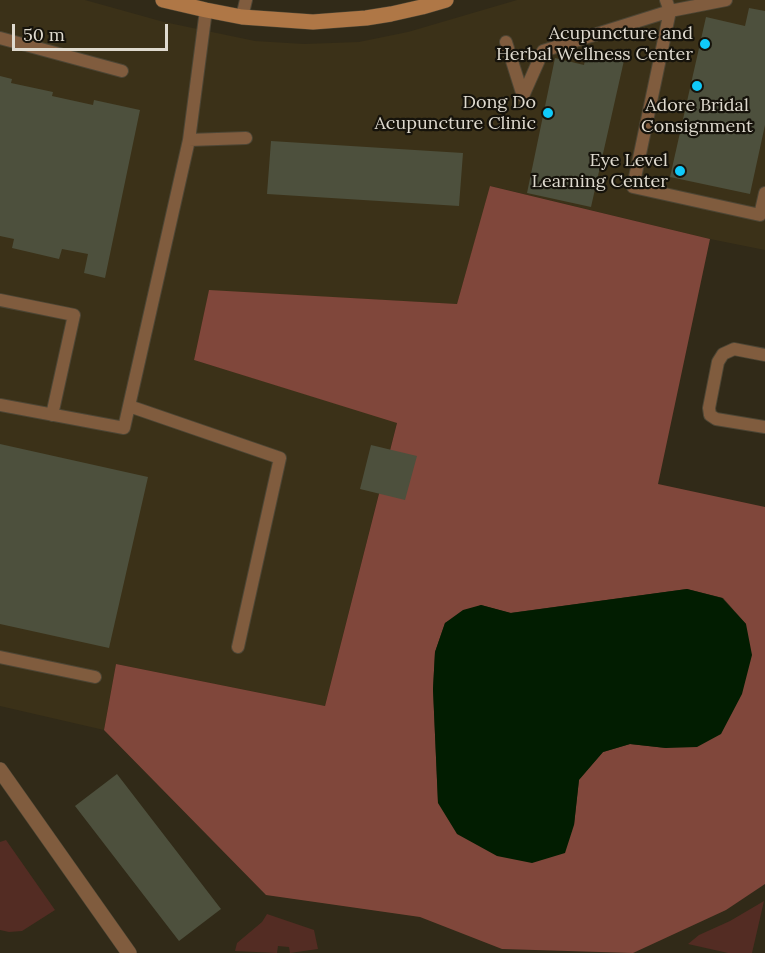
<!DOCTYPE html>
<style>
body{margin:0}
#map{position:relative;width:765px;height:953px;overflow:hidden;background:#312a18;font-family:Lora,serif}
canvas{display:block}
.scale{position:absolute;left:12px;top:24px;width:156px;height:27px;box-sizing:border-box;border:3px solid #dfdacf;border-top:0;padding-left:8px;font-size:18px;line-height:21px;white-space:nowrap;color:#dfdacf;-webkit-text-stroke:4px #16130b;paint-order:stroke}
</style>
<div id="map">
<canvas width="765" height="953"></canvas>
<div class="scale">50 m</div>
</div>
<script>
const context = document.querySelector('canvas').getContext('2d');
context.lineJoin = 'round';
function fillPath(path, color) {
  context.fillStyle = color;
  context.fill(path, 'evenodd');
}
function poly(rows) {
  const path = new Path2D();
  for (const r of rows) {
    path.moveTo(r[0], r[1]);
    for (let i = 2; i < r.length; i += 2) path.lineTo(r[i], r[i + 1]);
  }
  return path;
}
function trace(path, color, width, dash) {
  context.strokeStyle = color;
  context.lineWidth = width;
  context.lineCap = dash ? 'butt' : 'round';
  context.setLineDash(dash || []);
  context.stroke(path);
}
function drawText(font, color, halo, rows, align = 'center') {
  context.font = font + ' Lora,serif';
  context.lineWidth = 4.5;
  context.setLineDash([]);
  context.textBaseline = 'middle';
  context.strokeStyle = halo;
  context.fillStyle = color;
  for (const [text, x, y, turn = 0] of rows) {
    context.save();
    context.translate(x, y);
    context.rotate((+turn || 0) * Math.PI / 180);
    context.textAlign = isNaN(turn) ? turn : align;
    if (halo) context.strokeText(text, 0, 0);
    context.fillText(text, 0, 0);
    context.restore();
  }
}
fillPath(poly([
 [0,0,85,0,164,22,255,41,304,44,359,42,408,32,517,0,765,0,765,250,710,239,491,186,457,304,209,291,194,360,397,422,325,706,116,664,104,730,0,706]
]), '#3b3118');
fillPath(poly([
 [6,840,55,910,22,931,9,932,0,930,0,842],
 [764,901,752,953,728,953,688,944,699,935,730,921],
 [267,914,314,930,318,949,290,953,289,947,278,946,277,953,235,951,237,943,262,922]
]), '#532c23');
fillPath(poly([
 [490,186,710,239,658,484,765,507,765,884,726,910,633,953,502,949,420,917,266,895,104,730,116,664,325,706,397,423,194,360,209,290,457,304],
 [687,589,723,598,746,624,666,748,630,744,603,752,579,779,574,825,438,803,433,689,435,652,445,623,481,605,510,613]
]), '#80473b');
fillPath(poly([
 [687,589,722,598,746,624,752,655,742,694,721,734,697,747,666,748,630,744,603,752,579,780,574,825,565,853,532,863,497,856,457,834,438,803,433,689,435,652,445,623,463,610,481,605,511,613]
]), '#021d01');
fillPath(poly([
 [749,8,765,11,765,125,750,194,670,177,706,17,745,26],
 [593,49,625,56,591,207,527,193,555,58,584,65,586,54,591,55],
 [0,76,12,79,11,83,53,92,52,96,93,105,94,100,140,110,105,278,84,273,88,254,62,249,59,259,12,248,14,239,0,236],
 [271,141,463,153,459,206,267,194],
 [0,444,148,477,109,648,0,624],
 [371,445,417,456,405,500,360,489],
 [117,774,221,909,179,941,75,806]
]), '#4d503d');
const lane = poly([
 [726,0,670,11,633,187,760,215,765,193],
 [242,17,246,0],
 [0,38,122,71],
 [506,42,523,96,543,51,670,11,666,0],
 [189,140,246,138],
 [0,300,74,315,52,415],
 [765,355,734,349,723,354,718,362,709,408,710,415,716,419,765,427],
 [0,405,124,428,189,140,206,10],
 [129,406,280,458,238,647],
 [0,657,95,677]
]);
const street = poly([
 [0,770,129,953]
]);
const secondary = poly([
 [163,0,206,10,242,17,313,22,366,18,391,14,422,7,446,0]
]);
trace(lane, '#4d4635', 14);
trace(street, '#4d4635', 16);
trace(secondary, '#4d4635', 16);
trace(lane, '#805c3e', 12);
trace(street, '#805c3e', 15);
trace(secondary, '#af7746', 15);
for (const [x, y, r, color] of [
 [705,44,6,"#10cafa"],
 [697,86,6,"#10cafa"],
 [548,113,6,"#10cafa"],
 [680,171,6,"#10cafa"]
]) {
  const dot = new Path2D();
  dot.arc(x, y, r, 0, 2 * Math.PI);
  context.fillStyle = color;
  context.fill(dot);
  trace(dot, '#16130b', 2);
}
drawText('18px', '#dfdacf', '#16130b', [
 ["Acupuncture and",693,34],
 ["Herbal Wellness Center",693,55],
 ["Dong Do",536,103],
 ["Acupuncture Clinic",536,124],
 ["Adore Bridal",697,106,"center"],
 ["Consignment",697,127,"center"],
 ["Eye Level",668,161],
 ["Learning Center",668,182]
], 'right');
</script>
